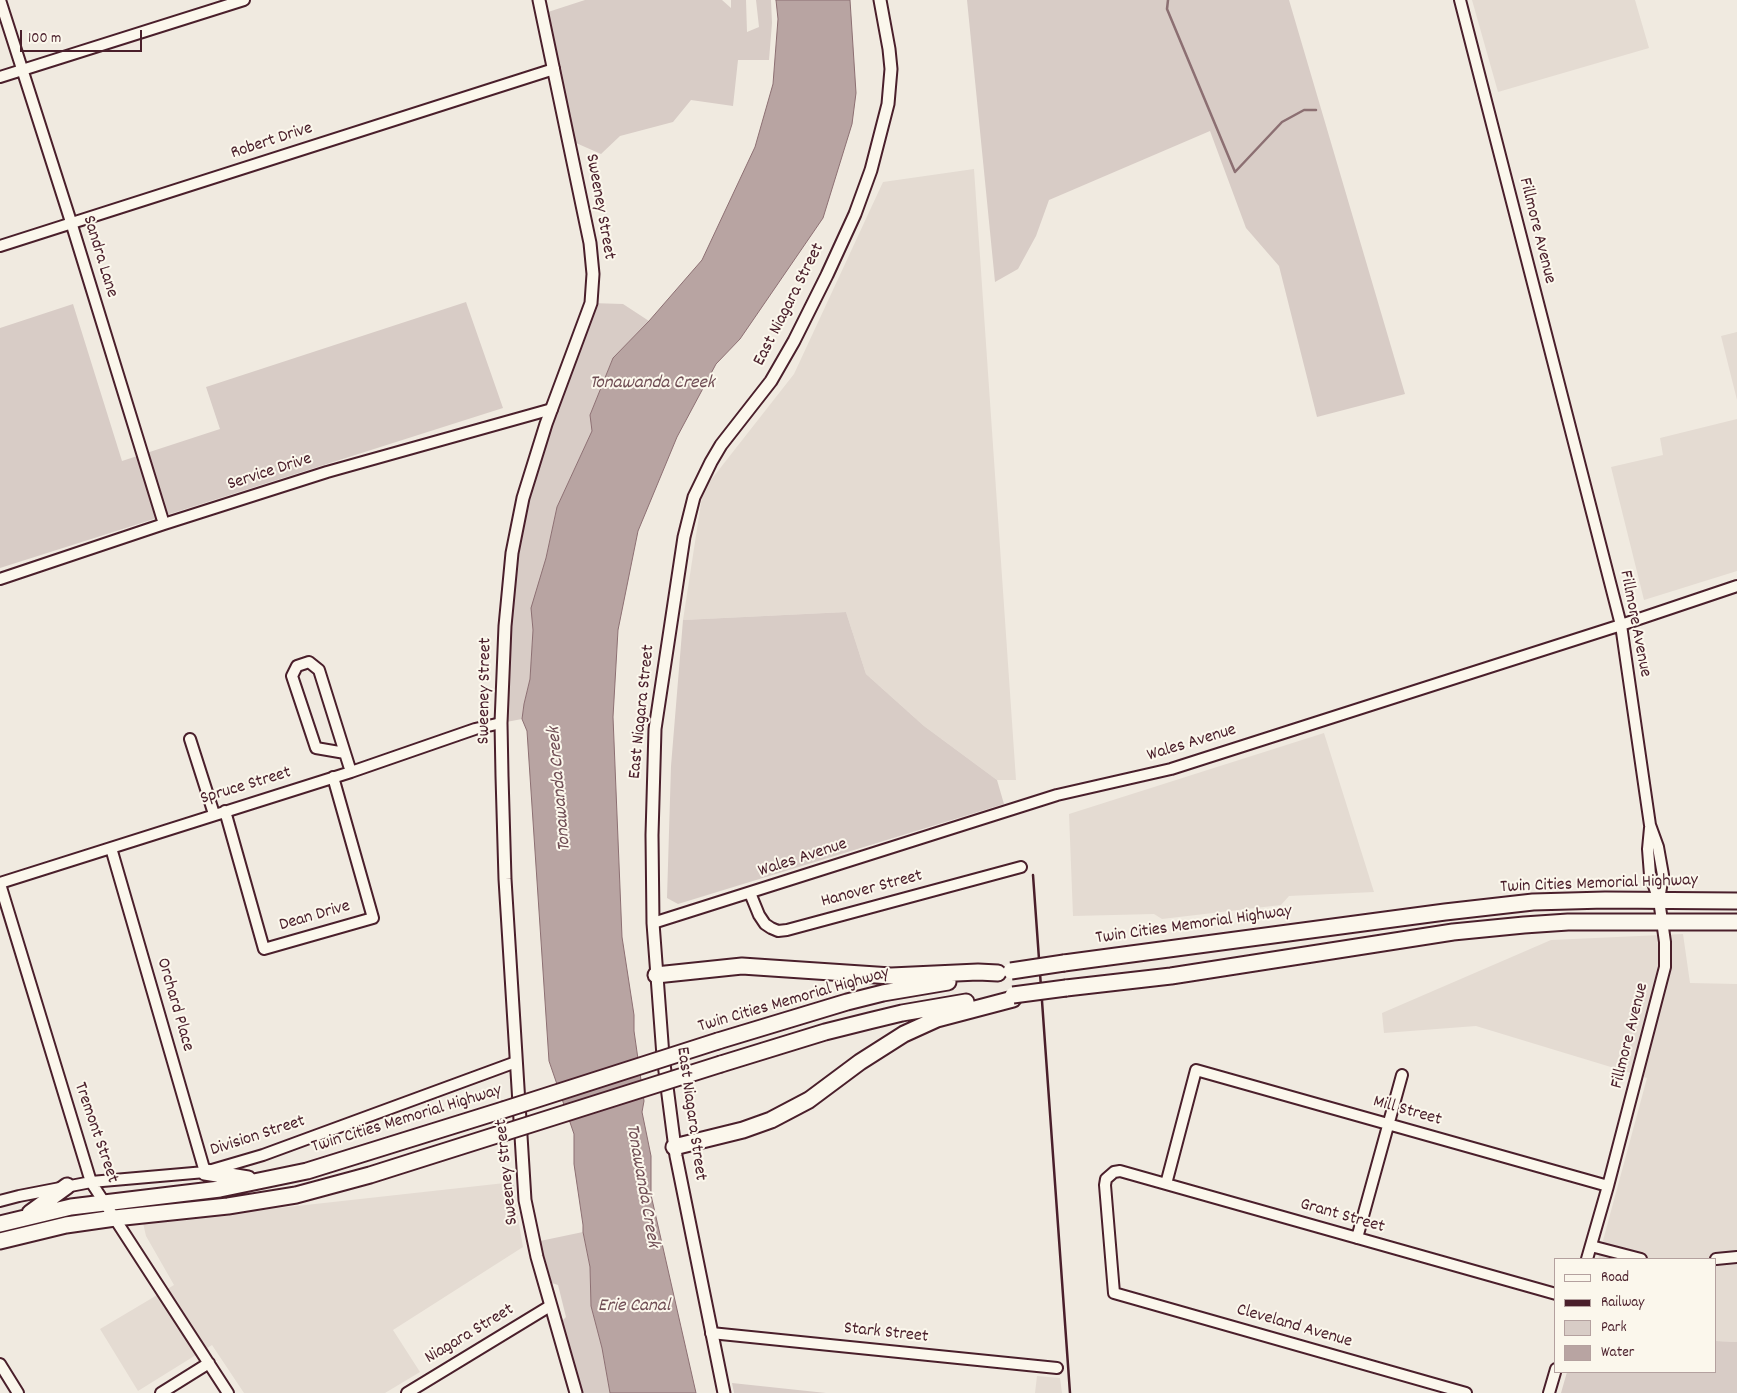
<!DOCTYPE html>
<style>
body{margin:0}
#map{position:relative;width:1737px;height:1393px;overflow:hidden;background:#f0eae0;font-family:Dekko,sans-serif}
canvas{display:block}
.legend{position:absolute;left:1554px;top:1258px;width:162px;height:115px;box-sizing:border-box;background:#fbf7ec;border:1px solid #b4a19f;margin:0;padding:6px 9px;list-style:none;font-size:15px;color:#4a1f2b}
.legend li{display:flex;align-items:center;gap:10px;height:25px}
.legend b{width:25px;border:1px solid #b4a19f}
.scale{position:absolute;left:20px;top:30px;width:122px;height:22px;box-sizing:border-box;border:2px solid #4a1f2b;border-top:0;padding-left:6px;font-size:15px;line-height:18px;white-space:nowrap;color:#4a1f2b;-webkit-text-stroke:4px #fbf7ec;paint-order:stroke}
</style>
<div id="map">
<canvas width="1737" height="1393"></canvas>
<ul class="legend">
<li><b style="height:6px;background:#fbf7ec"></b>Road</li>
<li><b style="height:6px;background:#4a1f2b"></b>Railway</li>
<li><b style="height:14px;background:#d8ccc6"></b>Park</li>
<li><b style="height:14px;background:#b8a4a2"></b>Water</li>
</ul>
<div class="scale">100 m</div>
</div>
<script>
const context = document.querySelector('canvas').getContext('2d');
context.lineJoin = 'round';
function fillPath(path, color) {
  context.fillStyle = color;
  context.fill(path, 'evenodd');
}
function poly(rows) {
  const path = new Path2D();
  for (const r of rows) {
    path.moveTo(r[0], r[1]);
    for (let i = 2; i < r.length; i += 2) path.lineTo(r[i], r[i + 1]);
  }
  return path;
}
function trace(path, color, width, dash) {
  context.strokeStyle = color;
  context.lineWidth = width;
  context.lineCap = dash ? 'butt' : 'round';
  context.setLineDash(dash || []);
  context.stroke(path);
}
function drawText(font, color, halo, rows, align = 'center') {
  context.font = font + ' Dekko,sans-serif';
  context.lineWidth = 4;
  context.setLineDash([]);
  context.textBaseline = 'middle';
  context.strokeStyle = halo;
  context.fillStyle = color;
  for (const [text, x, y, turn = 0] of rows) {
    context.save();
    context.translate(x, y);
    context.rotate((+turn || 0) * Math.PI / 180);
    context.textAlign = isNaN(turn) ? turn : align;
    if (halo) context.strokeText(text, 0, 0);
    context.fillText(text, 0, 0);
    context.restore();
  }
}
fillPath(poly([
 [1472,0,1635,0,1649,48,1498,92],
 [974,169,1016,780,997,780,924,726,866,674,846,612,683,620,703,490,794,374,883,182],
 [1737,332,1737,400,1721,336],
 [1737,419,1737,571,1644,600,1611,467,1663,455,1660,438],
 [1324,733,1374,892,1289,896,1281,905,1162,919,1154,914,1073,916,1069,814],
 [1683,934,1690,983,1737,984,1737,1342,1716,1341,1716,1259,1598,1259,1647,1078,1476,1026,1384,1033,1382,1013,1551,940],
 [514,1182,516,1207,523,1247,393,1330,420,1372,385,1393,244,1393,212,1345,138,1391,100,1329,174,1285,146,1236,143,1223],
 [1037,1376,1060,1378,1062,1393,1035,1393]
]), '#e4dbd2');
fillPath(poly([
 [585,0,722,0,731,8,731,0,746,0,747,32,759,27,756,0,771,0,772,23,769,60,738,60,733,106,691,100,673,122,620,136,601,154,576,143,548,12],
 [967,0,1289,0,1405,394,1317,417,1279,266,1246,228,1210,131,1049,200,1036,236,1018,269,995,282],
 [466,302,503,408,0,568,0,328,73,304,122,461,220,429,206,387],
 [591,303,623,304,649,321,613,358,590,415,592,431,557,507,546,558,532,608,533,630,530,679,524,704,522,719,501,723,512,553,546,424],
 [846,612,866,674,924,726,997,780,1004,804,678,904,667,898,671,766,683,620],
 [583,1232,590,1267,591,1306,602,1348,610,1393,583,1393,561,1322,566,1317,558,1285,552,1283,540,1241],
 [1716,1341,1737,1342,1737,1393,1561,1393,1567,1372,1716,1372],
 [732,1383,826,1393,734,1393]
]), '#d8ccc6');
const water = poly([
 [776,0,850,0,856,93,852,124,823,218,740,339,716,364,677,437,638,531,618,630,613,717,622,937,634,1015,634,1031,644,1101,642,1112,651,1156,651,1195,696,1393,610,1393,602,1348,591,1306,590,1267,583,1232,583,1225,574,1164,574,1134,549,1061,527,731,522,719,524,704,530,679,533,630,531,608,546,558,557,507,592,431,590,415,613,358,649,321,702,260,755,147,773,84,778,19,776,0]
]);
fillPath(water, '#b8a4a2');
trace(water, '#8c6f72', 1);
trace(poly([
 [1168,0,1167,9,1235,172,1282,122,1304,110,1316,110]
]), '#8c6f72', 2.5);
const minor = poly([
 [0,0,71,222,164,524],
 [1460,0,1621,625,1650,825,1658,847,1663,875,1659,900,1665,942,1665,967,1608,1186,1587,1259],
 [0,77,244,0],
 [0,246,554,69],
 [0,579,164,524,327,472,552,409],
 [190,739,214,814],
 [345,753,316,748,292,676,297,666,309,662,319,670,345,753,351,772],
 [225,811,264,949,373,918,333,777],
 [1650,828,1648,849,1650,875,1659,900],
 [111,848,205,1172],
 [0,883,351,772,475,729,501,723],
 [0,884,91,1182,228,1393],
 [750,893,759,915,765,924,771,928,778,931,787,930,1021,867],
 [653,923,1057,795,1171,769,1621,625,1737,586],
 [1166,1184,1196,1070,1608,1186],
 [0,1201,19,1196,91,1182,205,1172,263,1155,516,1062],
 [1357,1238,1402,1075],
 [1591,1246,1641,1259],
 [1716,1259,1737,1257],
 [711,1333,1057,1368],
 [0,1364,18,1393],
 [161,1393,209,1363],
 [407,1393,550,1306],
 [1466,1393,1114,1293,1105,1185,1106,1179,1114,1172,1120,1171,1556,1294],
 [1549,1393,1556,1369]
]);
const tertiary = poly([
 [539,0,590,243,593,274,591,303,546,424,523,498,512,553,505,626,501,723,502,776,505,879,525,1200,537,1257,576,1393],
 [724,1393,676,1156,663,1056,653,923,652,835,655,729,684,537,694,497,711,462,721,445,771,381,794,341,827,275,855,214,871,170,888,104,891,69,889,49,880,0]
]);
const primary = poly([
 [1064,963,1445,912,1533,902,1605,900,1737,901],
 [656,975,742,966,891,976,978,972,998,973],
 [1066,988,1171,976,1453,932,1524,925,1568,922,1737,922],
 [718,1041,847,1002,883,993,948,982],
 [721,1064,825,1032,869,1021,902,1013,966,1002],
 [674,1147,743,1130,771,1120,809,1100,860,1062,904,1034,937,1019,1013,999],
 [205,1172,248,1179],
 [30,1213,67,1186],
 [0,1224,71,1207,220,1189,307,1171,503,1110],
 [0,1241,66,1225,115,1218,228,1206,296,1195,370,1175,506,1132]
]);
trace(minor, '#4a1f2b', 14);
trace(tertiary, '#4a1f2b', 15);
trace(primary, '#4a1f2b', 19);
trace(minor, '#fbf7ec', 10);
trace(tertiary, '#fbf7ec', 11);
trace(primary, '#fbf7ec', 15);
trace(poly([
 [1033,875,1070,1393]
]), '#4a1f2b', 2.5);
const primaryBridge = poly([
 [1011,971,1064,963],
 [1013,995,1066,988],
 [503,1110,718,1041],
 [506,1132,721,1064]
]);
trace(primaryBridge, '#4a1f2b', 19, []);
trace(primaryBridge, '#fbf7ec', 15);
drawText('18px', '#4a1f2b', '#fbf7ec', [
 ["Robert Drive",272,142,-18],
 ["Sweeney Street",599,207,80],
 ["Fillmore Avenue",1536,231,76],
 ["Sandra Lane",99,257,73],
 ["East Niagara Street",790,305,-63],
 ["Service Drive",270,473,-18],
 ["Fillmore Avenue",1634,624,79],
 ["Sweeney Street",486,691,-89],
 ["East Niagara Street",643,712,-84],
 ["Wales Avenue",1192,744,-17],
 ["Spruce Street",246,787,-17],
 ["Wales Avenue",803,859,-18],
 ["Twin Cities Memorial Highway",1599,885,-2],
 ["Hanover Street",872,890,-15],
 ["Dean Drive",315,917,-16],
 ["Twin Cities Memorial Highway",1194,926,-8],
 ["Twin Cities Memorial Highway",794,1001,-16],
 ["Orchard Place",174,1005,74],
 ["Fillmore Avenue",1631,1036,-76],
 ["Mill Street",1407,1112,16],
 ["East Niagara Street",690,1114,82],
 ["Twin Cities Memorial Highway",407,1120,-17],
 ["Tremont Street",95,1133,71],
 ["Division Street",258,1137,-18],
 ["Sweeney Street",508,1172,-96],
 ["Grant Street",1342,1217,16],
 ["Cleveland Avenue",1294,1327,16],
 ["Stark Street",886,1334,6],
 ["Niagara Street",470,1335,-31]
]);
drawText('italic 19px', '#704e55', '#fbf7ec', [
 ["Tonawanda Creek",652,384],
 ["Tonawanda Creek",561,789,-95],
 ["Tonawanda Creek",641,1186,80],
 ["Erie Canal",634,1307]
]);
</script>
